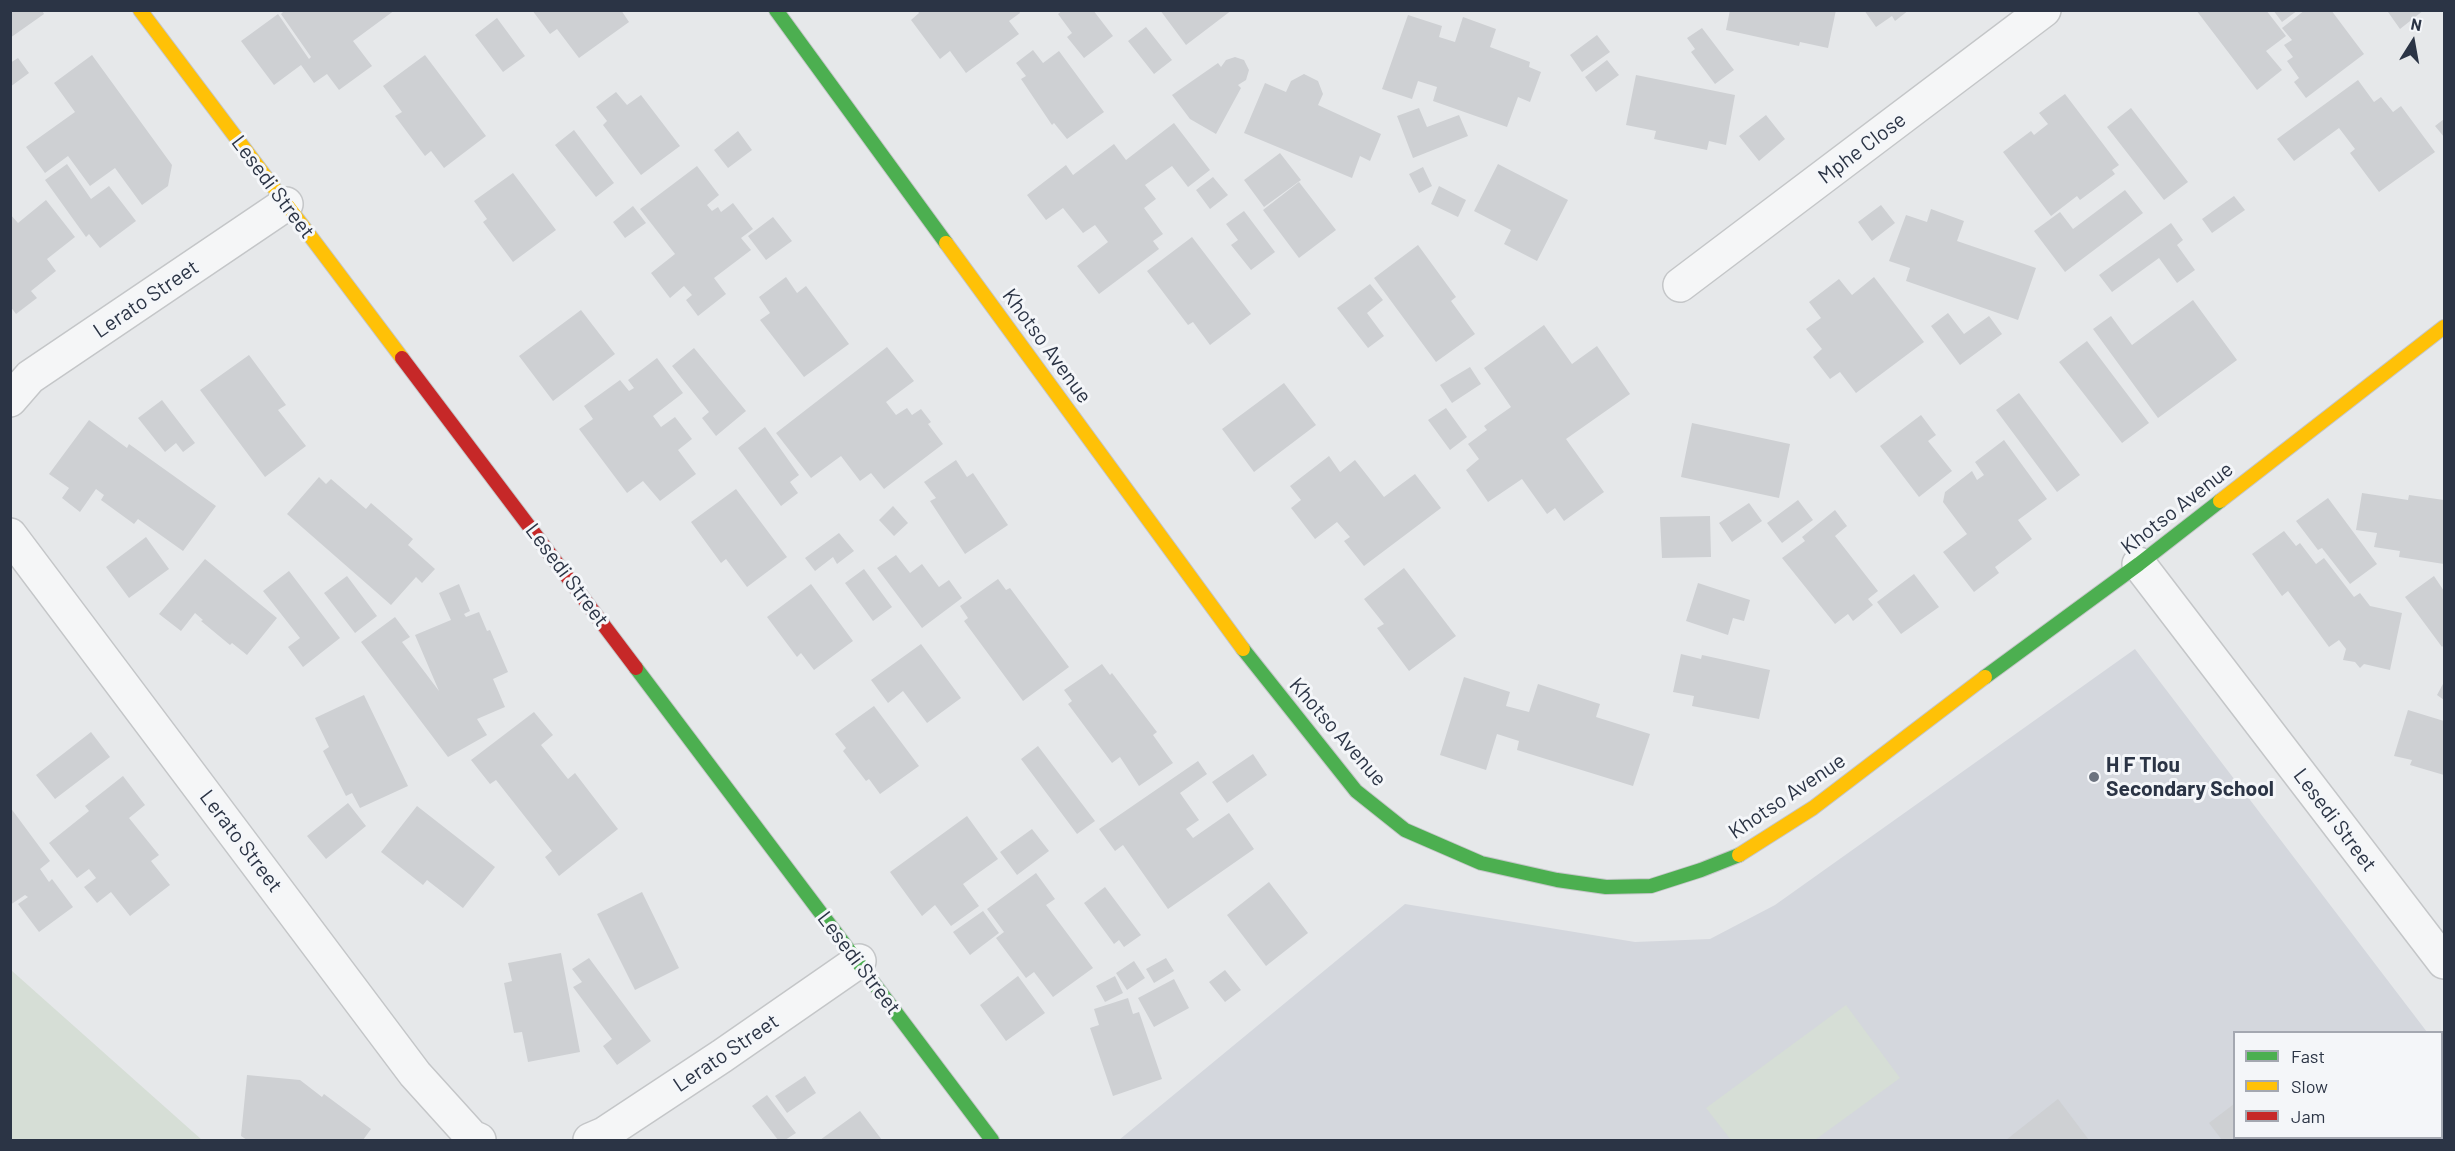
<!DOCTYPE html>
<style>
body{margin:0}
#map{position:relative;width:2455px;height:1151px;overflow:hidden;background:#e6e8ea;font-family:Barlow,sans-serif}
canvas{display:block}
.frame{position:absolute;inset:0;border:12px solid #2b3445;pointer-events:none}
.legend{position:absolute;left:2233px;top:1031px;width:210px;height:108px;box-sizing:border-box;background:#f4f6f9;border:2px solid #a4a8b1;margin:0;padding:8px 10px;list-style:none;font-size:18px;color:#2b3445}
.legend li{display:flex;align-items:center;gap:12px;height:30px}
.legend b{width:30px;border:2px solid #a4a8b1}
.north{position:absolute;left:2383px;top:12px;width:60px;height:60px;-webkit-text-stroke:4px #f4f6f9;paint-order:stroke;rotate:11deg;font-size:16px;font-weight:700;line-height:24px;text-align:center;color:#2b3445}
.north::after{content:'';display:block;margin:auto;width:21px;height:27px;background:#2b3445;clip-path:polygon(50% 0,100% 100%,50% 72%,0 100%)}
</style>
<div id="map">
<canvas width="2455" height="1151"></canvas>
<div class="frame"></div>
<ul class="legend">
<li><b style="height:8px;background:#4caf50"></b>Fast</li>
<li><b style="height:8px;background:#ffc107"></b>Slow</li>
<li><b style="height:8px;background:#c62828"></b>Jam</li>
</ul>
<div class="north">N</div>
</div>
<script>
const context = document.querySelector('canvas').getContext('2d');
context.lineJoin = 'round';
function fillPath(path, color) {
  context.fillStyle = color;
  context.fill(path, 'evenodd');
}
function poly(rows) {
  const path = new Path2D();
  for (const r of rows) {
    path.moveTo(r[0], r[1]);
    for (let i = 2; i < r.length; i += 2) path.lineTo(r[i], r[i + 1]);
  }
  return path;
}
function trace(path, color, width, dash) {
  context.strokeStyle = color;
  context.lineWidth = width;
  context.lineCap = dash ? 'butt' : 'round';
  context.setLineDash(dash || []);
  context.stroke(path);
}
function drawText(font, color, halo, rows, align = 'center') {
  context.font = font + ' Barlow,sans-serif';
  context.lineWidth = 6;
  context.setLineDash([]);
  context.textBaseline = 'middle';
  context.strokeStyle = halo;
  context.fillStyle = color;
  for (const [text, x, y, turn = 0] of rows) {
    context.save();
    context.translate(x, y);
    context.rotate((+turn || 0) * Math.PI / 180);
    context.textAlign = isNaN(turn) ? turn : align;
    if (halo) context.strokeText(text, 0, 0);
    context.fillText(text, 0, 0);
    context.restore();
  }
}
fillPath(poly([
 [2135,649,2427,1032,2234,1032,2234,1138,2442,1138,2442,1052,2444,1056,2444,1140,1119,1140,1405,904,1635,942,1710,939,1775,905]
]), '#d4d7dd');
fillPath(poly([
 [11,970,202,1140,11,1140],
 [1846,1005,1900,1078,1815,1140,1731,1140,1706,1108]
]), '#d6ded6');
fillPath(poly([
 [10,10,42,10,44,14,10,38],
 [285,10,395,10,353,41,372,66,339,90,327,74,314,83,301,65,274,85,241,41,278,14,309,59,311,57,281,14],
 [532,10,621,10,629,22,579,58,557,29,550,34],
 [917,10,1019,10,1020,13,1009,21,1019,34,966,73,950,51,940,59,911,20,919,13],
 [1063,10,1093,10,1113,36,1084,58,1067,37,1072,33,1058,14],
 [1160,10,1232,10,1186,45],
 [1730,10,1836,10,1828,48,1800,42,1799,46,1726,30],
 [1864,10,1909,10,1895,21,1892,16,1876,27],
 [2196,10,2266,10,2286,36,2266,51,2282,70,2257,90],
 [2273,10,2298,10,2282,22],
 [2305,10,2331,10,2364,54,2306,98,2294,82,2299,78,2287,61,2293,57,2284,45,2292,40,2282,28],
 [2390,10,2424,10,2400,29,2388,12],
 [1408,15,1442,26,1439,37,1455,42,1463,17,1496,29,1490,47,1530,62,1529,67,1541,72,1530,102,1518,97,1507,127,1433,101,1437,87,1418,81,1412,99,1382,89],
 [497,18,525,56,503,72,475,35],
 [1146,27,1172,60,1154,74,1128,41],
 [1702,28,1734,70,1715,84,1691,52,1695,49,1687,38],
 [1597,35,1610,52,1582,72,1570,55],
 [1033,50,1043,63,1059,51,1104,112,1067,139,1054,123,1052,125,1021,79,1026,76,1016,63],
 [92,55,172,165,168,186,142,205,115,168,90,186,68,156,45,173,26,147,75,112,54,83],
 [425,55,486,136,444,168,431,151,425,156,395,116,402,112,383,86],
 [1235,57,1244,60,1249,70,1246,80,1238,85,1241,88,1216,134,1190,119,1172,95,1218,63,1221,67,1226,60],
 [18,58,29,73,10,87,10,63],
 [1607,60,1619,75,1596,92,1585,77],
 [1304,74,1318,81,1323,94,1318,105,1381,134,1370,161,1360,156,1352,178,1244,133,1265,83,1286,92,1291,81],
 [1636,75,1735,95,1726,145,1709,141,1707,150,1654,139,1656,131,1626,125],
 [2358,80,2374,102,2381,97,2393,112,2401,106,2435,152,2379,192,2350,153,2355,149,2339,128,2294,161,2277,139],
 [616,92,627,105,641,95,680,146,641,175,603,125,607,121,596,107],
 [2065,94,2119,165,2112,170,2115,174,2080,200,2077,196,2051,216,2003,152,2031,131,2034,135,2048,124,2039,113],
 [1419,108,1427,127,1459,115,1468,136,1413,158,1397,116],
 [2131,108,2188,182,2164,200,2107,127],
 [1766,115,1785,139,1759,161,1739,136],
 [2444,119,2444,137,2435,126],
 [1174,123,1210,170,1188,187,1172,166,1145,185,1156,199,1144,208,1163,234,1153,241,1159,249,1099,294,1077,266,1108,242,1095,225,1083,233,1063,208,1046,220,1027,195,1066,165,1073,175,1114,144,1126,160],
 [574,130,614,183,596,197,555,145],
 [738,131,752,150,728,168,714,150],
 [1280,153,1301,180,1264,207,1244,180],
 [67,164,91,199,109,186,136,221,100,248,89,234,86,237,45,180],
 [1498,164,1568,200,1537,261,1504,244,1511,230,1474,211],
 [697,166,719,195,707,205,712,211,718,207,721,212,733,203,753,229,741,238,751,250,714,278,726,294,698,316,686,300,692,295,684,286,670,298,651,273,675,254,640,209],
 [1423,167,1432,186,1419,193,1409,174],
 [513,173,556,230,513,262,483,222,487,219,474,201],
 [1213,177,1228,195,1210,209,1196,190],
 [1299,182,1336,230,1299,258,1263,210],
 [1439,186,1466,200,1458,217,1431,204],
 [2125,190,2143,213,2065,272,2034,231,2060,212,2073,229],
 [2234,196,2245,210,2212,233,2202,219],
 [46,200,75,237,47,259,56,271,31,291,37,298,16,314,10,306,10,214,18,223],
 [1881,205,1895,223,1872,241,1858,222],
 [633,206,646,223,625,238,613,222],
 [1931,209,1964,221,1957,241,2036,268,2018,320,1906,281,1910,268,1889,261,1906,215,1927,222],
 [1244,211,1275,252,1251,270,1231,245,1238,240,1226,224],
 [773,217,792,241,766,260,748,236],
 [2171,223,2183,240,2177,245,2195,270,2177,283,2159,258,2112,292,2099,275],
 [1192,237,1251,314,1210,345,1193,322,1188,325,1147,271],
 [1418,245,1456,297,1451,301,1475,334,1436,362,1374,278],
 [786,277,797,293,806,286,849,344,804,377,760,320,770,313,759,297],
 [1874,277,1924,342,1856,393,1840,372,1830,379,1813,357,1822,349,1806,329,1821,318,1809,302,1839,279,1852,295],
 [1370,284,1383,300,1367,313,1384,336,1368,348,1337,308],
 [2193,300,2237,360,2158,418,2093,329,2111,316,2132,345],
 [581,310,615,354,553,401,519,356],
 [1948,313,1964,334,1989,316,2002,334,1960,365,1931,326],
 [1544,325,1572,364,1597,346,1630,394,1566,439,1604,492,1564,521,1555,508,1547,514,1522,479,1488,502,1466,470,1479,459,1468,444,1487,430,1484,426,1511,407,1484,368],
 [2087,341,2149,423,2122,443,2059,362],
 [887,347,914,381,886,402,896,415,907,408,912,415,921,409,931,422,928,424,943,444,884,489,871,473,860,481,841,456,811,478,776,433],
 [694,348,746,411,716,436,702,418,709,412,672,366],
 [249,355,286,405,278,410,306,446,265,477,200,390],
 [657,358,683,393,653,416,661,427,675,417,692,439,678,450,696,474,660,501,643,481,627,493,579,429,593,419,584,406,620,380,629,391,634,388,628,380],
 [1470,367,1481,384,1452,403,1440,385],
 [1284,383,1316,425,1254,472,1222,429],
 [2019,393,2080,475,2057,492,1996,410],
 [162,400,195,443,183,452,176,443,165,452,138,418],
 [1446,408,1467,437,1450,450,1428,420],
 [1921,415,1936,435,1928,441,1952,471,1919,497,1880,446],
 [89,420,127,448,129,444,216,506,183,551,138,519,134,524,101,500,104,495,96,489,80,512,62,498,69,488,49,474],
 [1692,423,1790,444,1779,498,1681,477],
 [765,427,799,475,790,482,798,493,781,506,738,448],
 [2004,440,2047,499,2018,520,2032,539,1995,567,1999,573,1974,592,1943,552,1967,534,1943,502,1945,492,1972,471,1977,480,1984,475,1975,462],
 [1329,456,1340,472,1355,460,1384,497,1415,474,1441,508,1364,566,1344,541,1350,537,1337,522,1315,539,1291,508,1301,500,1290,486],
 [956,460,967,477,973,473,1008,525,965,554,930,501,936,498,924,482],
 [319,477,326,484,331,479,366,509,371,503,413,539,408,545,435,569,422,583,416,577,391,605,287,514],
 [736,489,787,557,747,587,726,559,721,563,691,522],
 [2362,493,2408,500,2409,495,2444,500,2444,564,2399,557,2400,551,2374,547,2377,533,2356,530],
 [2328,498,2377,564,2350,584,2322,548,2318,550,2296,521],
 [1798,500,1813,520,1782,543,1767,523],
 [1749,503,1762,521,1732,542,1719,523],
 [893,506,908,523,894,536,879,520],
 [1835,510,1847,526,1835,536,1878,591,1868,599,1873,605,1853,621,1848,614,1835,624,1782,558,1805,541,1802,537],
 [1710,516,1711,557,1662,558,1660,517],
 [2284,531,2296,546,2300,543,2316,564,2324,558,2354,597,2360,593,2370,606,2402,613,2390,670,2364,664,2360,668,2355,662,2343,660,2346,649,2339,640,2329,647,2288,591,2282,596,2252,554],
 [839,533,854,551,837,564,833,557,815,571,805,558],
 [146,537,169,569,129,598,106,567],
 [896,555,910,573,922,564,939,587,949,580,962,598,922,628,877,568],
 [205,559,277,618,247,655,232,643,230,645,201,621,203,620,195,613,181,631,159,614],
 [1404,568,1456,636,1409,671,1377,628,1384,624,1364,599],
 [864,569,892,607,873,621,845,583],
 [289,571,340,638,303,667,288,647,300,638,263,591],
 [1914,574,1939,607,1901,634,1877,602],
 [347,576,377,616,355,633,324,593],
 [2434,576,2444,591,2444,645,2442,647,2405,597],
 [998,579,1006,590,1010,588,1069,667,1023,701,964,621,968,618,960,606],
 [1698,583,1750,600,1744,621,1733,618,1728,635,1686,621],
 [459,584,470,611,464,614,466,617,479,612,487,631,490,630,508,672,493,679,505,707,477,719,487,735,448,757,361,642,395,617,410,637,402,642,439,691,415,635,451,620,439,593],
 [811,584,853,641,814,670,801,653,797,657,767,617],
 [921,644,961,698,927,723,903,691,888,703,871,680],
 [1681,654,1701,659,1702,655,1770,670,1759,719,1692,706,1694,696,1673,692],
 [1102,664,1110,675,1112,673,1157,732,1153,735,1173,763,1139,786,1120,757,1112,763,1068,704,1072,701,1064,690],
 [1464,677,1510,692,1506,706,1529,712,1538,684,1600,704,1596,717,1650,734,1633,786,1517,750,1519,741,1497,734,1486,770,1440,755],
 [2444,682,2444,700,2437,695],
 [364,695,408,786,360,808,352,793,346,796,323,751,329,747,315,718],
 [874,706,919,766,880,794,869,779,866,781,843,751,846,748,835,734],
 [2408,710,2444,721,2444,775,2410,765,2412,760,2394,756],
 [534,712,553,735,541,745,568,779,575,773,618,829,559,876,545,857,552,851,496,780,490,784,471,760],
 [91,732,110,757,55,799,36,775],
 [1038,746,1095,821,1077,834,1021,759],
 [1253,754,1267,775,1227,803,1212,782],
 [1198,761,1207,774,1180,793,1199,820,1186,829,1193,838,1229,813,1254,849,1168,909,1123,845,1115,851,1099,829],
 [123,776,145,805,129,818,159,855,151,861,170,885,130,916,111,892,97,903,84,887,96,878,89,869,77,878,49,843,89,811,85,806],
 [348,803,366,826,326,859,307,836],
 [417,806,495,867,463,908,427,880,423,885,381,852],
 [10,807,50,861,40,869,49,882,52,879,73,907,39,932,18,904,28,897,25,895,10,905],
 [967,816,998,859,963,884,979,906,951,926,935,905,922,916,890,872],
 [1032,829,1049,851,1017,875,1000,852],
 [1036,873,1055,899,1046,905,1093,968,1053,997,1034,972,1026,978,996,938,1004,932,987,909],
 [1269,882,1308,933,1266,966,1227,915],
 [1105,887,1141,935,1124,947,1119,940,1114,944,1084,903],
 [642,892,679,968,635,990,597,914],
 [983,911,999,933,970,955,953,932],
 [561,953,580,1052,528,1062,522,1032,514,1033,504,983,512,981,508,963],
 [589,958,651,1041,617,1065,603,1046,612,1039,573,987,582,982,572,969],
 [1166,958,1174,971,1154,983,1146,969],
 [1134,961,1145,978,1127,990,1116,973],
 [1225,970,1241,990,1225,1002,1209,982],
 [1018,976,1045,1013,1006,1041,980,1005],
 [1115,976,1123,993,1105,1002,1096,986],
 [1174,979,1189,1008,1154,1027,1138,998],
 [1128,998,1133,1014,1139,1012,1162,1079,1113,1096,1090,1028,1099,1025,1094,1009],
 [247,1075,300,1080,322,1097,324,1094,371,1129,363,1140,247,1140,241,1136],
 [805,1076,816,1093,787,1113,775,1096],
 [767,1095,796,1133,785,1140,778,1140,752,1106],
 [2058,1099,2089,1140,2006,1140],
 [2234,1104,2234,1138,2310,1138,2312,1140,2222,1140,2209,1123],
 [860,1111,882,1140,820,1140]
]), '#ced0d3');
const street = poly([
 [1680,285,2044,10],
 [10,400,30,377,286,204],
 [10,535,415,1074,472,1137,479,1140],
 [2139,564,2444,962],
 [590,1140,604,1134,722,1056,859,961]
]);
const fast = poly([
 [776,10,946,243],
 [1243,649,1356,791,1405,830,1481,863,1557,880,1606,887,1651,886,1701,870,1739,855],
 [636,668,992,1140],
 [1985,677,2139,564,2220,501]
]);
const slow = poly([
 [140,10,402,358],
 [946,243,1243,649],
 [2220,501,2444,327],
 [1739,855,1813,808,1985,677]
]);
const jam = poly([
 [402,358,636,668]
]);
trace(street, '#c4c6c8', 36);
trace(fast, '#c4c6c8', 16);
trace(slow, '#c4c6c8', 16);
trace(jam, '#c4c6c8', 16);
trace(street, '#f5f6f7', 33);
trace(fast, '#4caf50', 14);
trace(slow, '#ffc107', 14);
trace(jam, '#c62828', 14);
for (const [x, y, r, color] of [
 [2094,777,6,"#6c737f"]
]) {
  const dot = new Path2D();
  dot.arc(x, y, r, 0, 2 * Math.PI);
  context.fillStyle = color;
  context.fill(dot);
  trace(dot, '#f4f6f9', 2);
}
drawText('21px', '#2b3445', '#f4f6f9', [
 ["Mphe Close",1862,148,-37],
 ["Lesedi Street",273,187,53],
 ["Lerato Street",146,299,-34],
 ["Khotso Avenue",1047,346,54],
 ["Khotso Avenue",2177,508,-38],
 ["Lesedi Street",567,575,53],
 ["Khotso Avenue",1338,732,49],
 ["Khotso Avenue",1787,796,-34],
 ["Lesedi Street",2335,820,53],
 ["Lerato Street",241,841,53],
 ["Lesedi Street",859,963,53],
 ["Lerato Street",726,1053,-34]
]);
drawText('bold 21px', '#2b3445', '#f4f6f9', [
 ["H F Tlou",2106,765],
 ["Secondary School",2106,789]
], 'left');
</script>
